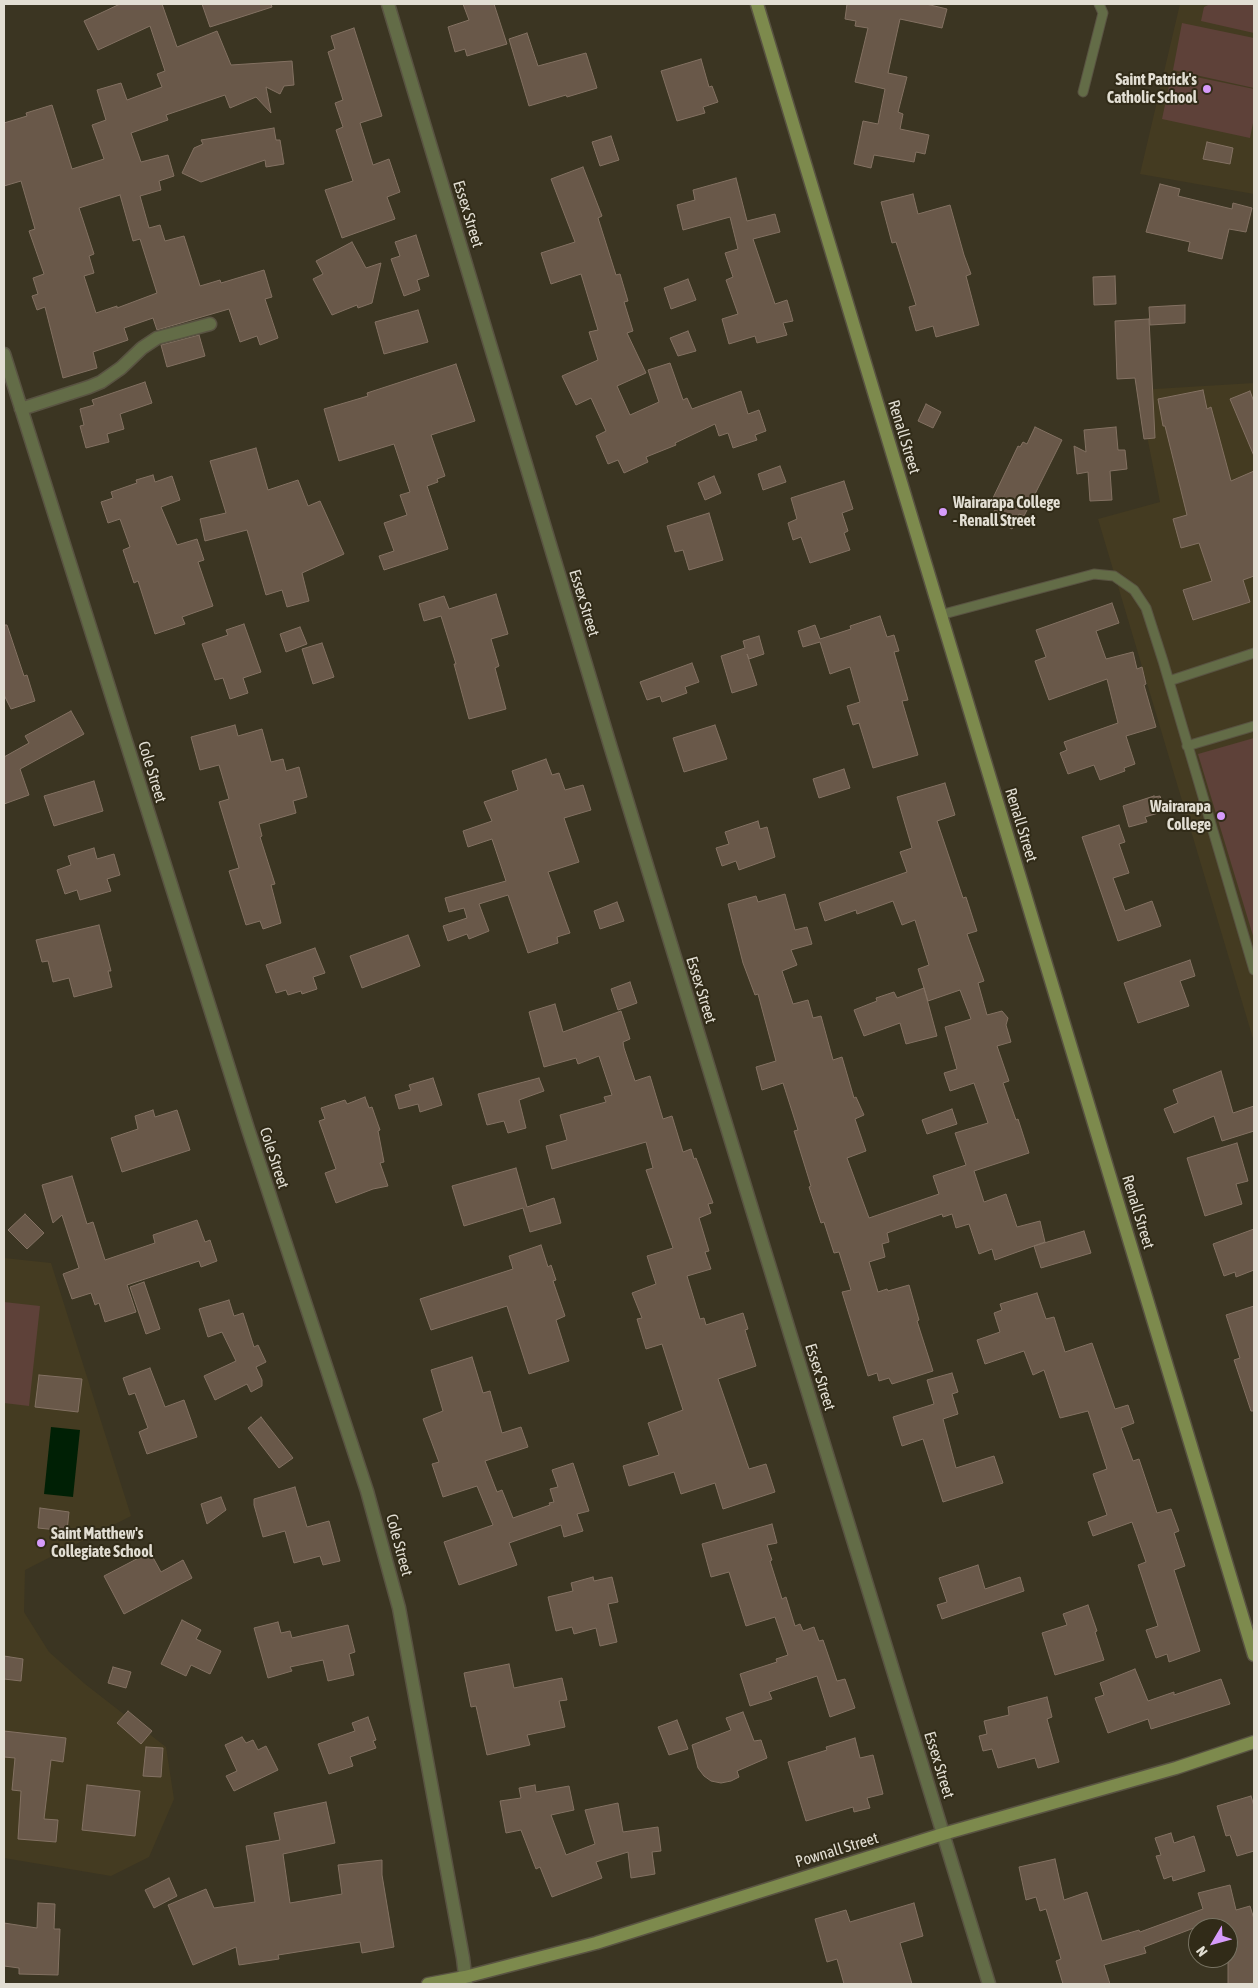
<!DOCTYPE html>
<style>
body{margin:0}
#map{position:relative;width:1258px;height:1988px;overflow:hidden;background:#3b3522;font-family:"Asap Condensed",sans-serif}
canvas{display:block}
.frame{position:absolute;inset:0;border:5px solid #e2ded3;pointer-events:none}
.north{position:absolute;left:1188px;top:1918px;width:50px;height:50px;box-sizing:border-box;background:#312b18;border:1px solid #787363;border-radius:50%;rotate:233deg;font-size:14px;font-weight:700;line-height:20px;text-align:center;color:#e2ded3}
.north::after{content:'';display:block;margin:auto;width:18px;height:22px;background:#d69bfa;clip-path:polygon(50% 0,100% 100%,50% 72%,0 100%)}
</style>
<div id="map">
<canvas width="1258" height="1988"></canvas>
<div class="frame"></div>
<div class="north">N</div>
</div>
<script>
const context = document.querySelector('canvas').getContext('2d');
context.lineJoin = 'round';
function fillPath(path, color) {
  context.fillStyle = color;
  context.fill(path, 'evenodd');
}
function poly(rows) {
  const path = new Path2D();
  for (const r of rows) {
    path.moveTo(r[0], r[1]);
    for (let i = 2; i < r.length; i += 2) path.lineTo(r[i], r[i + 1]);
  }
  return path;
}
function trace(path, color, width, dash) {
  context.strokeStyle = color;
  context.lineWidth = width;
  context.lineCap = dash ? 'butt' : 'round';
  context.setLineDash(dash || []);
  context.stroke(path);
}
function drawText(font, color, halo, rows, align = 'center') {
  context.font = font + ' "Asap Condensed",sans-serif';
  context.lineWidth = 4;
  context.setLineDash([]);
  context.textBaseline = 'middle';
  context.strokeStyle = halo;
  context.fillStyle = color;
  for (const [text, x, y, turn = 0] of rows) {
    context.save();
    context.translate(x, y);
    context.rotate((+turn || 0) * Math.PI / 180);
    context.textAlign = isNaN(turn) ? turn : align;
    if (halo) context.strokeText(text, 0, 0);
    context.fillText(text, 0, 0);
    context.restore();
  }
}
fillPath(poly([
 [1180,4,1254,4,1254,194,1140,174],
 [1254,383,1254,1042,1098,519,1160,502,1138,390],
 [4,1258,51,1263,131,1516,25,1570,24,1612,49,1652,85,1684,166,1747,174,1799,149,1857,111,1876,4,1858]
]), '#443b21');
fillPath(poly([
 [1210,4,1254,4,1254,33,1201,21,1204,7],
 [1182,23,1254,38,1254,88,1173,70],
 [1172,72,1254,89,1254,118,1250,138,1162,119],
 [1254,738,1254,939,1198,754],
 [4,1302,40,1306,29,1406,4,1403]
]), '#5e4139');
fillPath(poly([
 [51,1427,80,1430,73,1497,44,1494]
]), '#002005');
const building = poly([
 [120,4,162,4,177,47,217,31,231,65,292,61,294,85,284,86,280,94,266,87,271,113,256,97,230,108,225,95,166,115,168,120,131,133,141,162,168,155,174,176,159,181,161,190,140,196,149,228,160,225,165,241,184,236,200,286,220,280,221,283,264,270,272,297,265,299,278,338,260,345,257,336,240,342,229,309,157,330,153,318,124,328,128,340,93,352,97,368,63,378,45,307,37,310,32,296,38,294,33,278,44,274,29,231,35,229,21,181,4,186,4,123,27,116,26,113,52,105,72,169,104,159,92,125,106,120,97,90,121,83,127,100,162,87,157,74,165,71,150,26,98,50,84,21,120,4],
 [120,195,133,241,140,239,157,293,117,308,117,306,96,313,84,276,94,273,89,256,94,254,79,208,120,195],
 [202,4,271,4,272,7,210,27,202,4],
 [463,4,494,4,507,44,467,56,465,49,455,52,448,27,469,20,463,4],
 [847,4,926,4,947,9,942,28,900,19,888,73,907,77,898,112,903,114,900,129,929,135,925,154,916,152,914,162,874,155,871,168,854,164,863,121,878,124,885,89,855,82,868,28,855,26,856,21,845,19,847,4],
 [354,28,382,116,360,123,373,165,389,159,400,192,387,197,395,219,342,238,325,190,353,181,336,130,343,127,335,103,343,100,328,52,335,49,331,36,354,28],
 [527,33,538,66,586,53,597,88,567,97,566,95,529,106,509,39,527,33],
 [701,59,709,87,712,86,718,102,703,107,705,113,677,121,661,71,701,59],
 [274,128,276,140,280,140,284,164,266,167,265,160,201,182,182,173,194,148,203,144,201,140,274,128],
 [611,136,619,160,600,166,592,142,611,136],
 [1207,142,1233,148,1230,164,1203,159,1207,142],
 [583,167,602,216,598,218,616,275,620,274,628,301,624,302,633,331,627,333,646,373,617,386,630,415,659,402,648,370,670,363,683,400,687,398,692,409,741,391,748,414,759,410,766,431,755,435,757,440,733,448,728,433,719,436,715,424,675,443,676,445,646,457,648,462,624,473,618,460,608,464,596,436,606,431,591,398,576,405,562,376,598,360,589,332,598,330,581,274,551,284,541,253,575,242,551,179,583,167],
 [736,178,747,221,775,214,780,232,753,239,775,304,787,300,793,321,783,323,787,335,757,343,755,336,729,344,722,319,738,314,726,280,733,277,725,253,738,249,730,217,683,230,677,205,695,200,693,190,736,178],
 [1160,184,1180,189,1178,196,1232,209,1233,203,1252,208,1246,232,1229,229,1222,259,1188,251,1190,242,1146,232,1160,184],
 [913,194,918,214,950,205,964,255,971,274,966,276,979,325,936,337,933,326,916,331,909,307,916,305,896,242,892,243,881,202,913,194],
 [416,235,429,276,417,280,420,290,404,296,391,259,400,256,395,242,416,235],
 [352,242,366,268,381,263,372,303,358,308,357,305,332,315,313,279,323,274,316,261,352,242],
 [1115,276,1116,304,1094,305,1093,277,1115,276],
 [688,279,696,300,671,309,664,288,688,279],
 [1185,305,1185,323,1150,325,1149,307,1185,305],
 [418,310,428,342,384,354,375,322,418,310],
 [1149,319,1155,438,1144,439,1135,378,1117,379,1115,321,1149,319],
 [688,331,696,351,678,356,670,338,688,331],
 [199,335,205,356,167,367,161,345,199,335],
 [456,364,475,421,431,435,445,476,437,479,438,482,427,486,448,549,384,570,379,556,394,551,384,523,407,515,400,495,410,492,394,444,339,461,324,409,368,396,367,393,456,364],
 [145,382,152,403,120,414,124,429,107,434,109,442,86,448,80,426,84,425,80,409,94,405,92,400,145,382],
 [1203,390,1207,409,1211,407,1231,481,1254,471,1254,576,1243,580,1250,602,1193,620,1183,590,1212,581,1199,543,1181,548,1173,519,1187,515,1165,426,1163,426,1158,399,1203,390],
 [1250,391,1254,402,1254,456,1230,399,1250,391],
 [926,404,941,412,933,428,918,421,926,404],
 [1035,427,1062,440,1024,516,1019,514,1012,529,991,518,998,504,991,502,1018,446,1020,447,1023,442,1027,444,1035,427],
 [1116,427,1118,450,1125,450,1127,469,1110,471,1112,500,1090,501,1088,472,1077,474,1074,446,1086,452,1084,430,1116,427],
 [256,448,268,490,298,480,308,506,320,501,344,554,302,573,309,601,287,607,282,590,266,595,247,530,205,541,200,519,226,513,210,461,256,448],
 [780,466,786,482,763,490,758,474,780,466],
 [153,475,155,482,172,476,180,500,161,507,177,545,197,539,204,560,198,562,213,606,182,617,185,624,155,634,138,581,134,583,123,550,130,547,120,519,108,523,101,502,113,498,111,492,137,483,136,480,153,475],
 [714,476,721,493,705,500,698,483,714,476],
 [844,481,853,509,842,513,848,531,844,533,850,550,810,563,801,537,793,540,788,523,797,519,791,498,844,481],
 [709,513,723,560,689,570,683,550,675,552,667,526,709,513],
 [496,594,508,634,491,639,499,666,495,668,506,709,469,719,454,664,456,664,441,616,424,621,419,604,444,596,449,609,496,594],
 [1112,603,1119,623,1096,631,1106,659,1133,652,1137,669,1142,667,1146,684,1144,685,1156,727,1126,736,1135,764,1124,768,1125,771,1100,780,1094,765,1068,774,1060,753,1067,750,1064,742,1118,723,1107,679,1049,700,1035,661,1046,657,1036,630,1112,603],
 [880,616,887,637,894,635,899,651,894,652,908,700,902,701,918,755,873,768,859,723,853,725,847,706,860,702,850,667,830,674,820,642,803,647,798,631,815,625,820,639,851,629,850,626,880,616],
 [244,624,261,672,243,678,248,693,230,699,223,678,215,680,202,644,228,635,226,630,244,624],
 [4,625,7,625,24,676,27,675,35,701,11,709,4,695,4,625],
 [300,627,307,644,286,652,280,634,300,627],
 [759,636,764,654,749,659,747,654,757,685,732,693,721,656,745,648,743,641,759,636],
 [322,643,334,677,313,684,302,649,322,643],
 [692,663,699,682,685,687,687,693,662,702,660,696,647,700,640,682,692,663],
 [71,711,84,734,20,769,29,795,4,804,4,757,29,743,25,736,71,711],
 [235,725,238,736,262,729,271,762,283,759,286,771,299,767,307,797,293,801,296,813,259,824,262,836,260,837,275,884,271,885,281,923,263,929,260,921,246,925,229,871,239,868,219,802,229,799,219,765,200,770,191,737,235,725],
 [715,725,727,759,684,772,673,738,715,725],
 [546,759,552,775,559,773,565,790,583,785,591,810,564,818,579,862,548,872,570,933,557,937,558,943,528,953,508,895,479,904,489,931,469,939,467,934,448,941,443,926,467,918,464,908,449,912,445,898,506,881,492,839,468,847,463,831,492,821,484,802,518,790,512,771,546,759],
 [844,769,850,788,819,798,813,779,844,769],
 [94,781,103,811,54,826,44,796,94,781],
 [945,783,955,815,937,821,963,898,966,897,977,931,967,934,984,981,978,983,987,1015,1002,1011,1008,1018,1006,1025,1011,1042,997,1046,1009,1081,1003,1083,1016,1120,1018,1119,1029,1153,974,1171,984,1202,1006,1194,1017,1227,1040,1221,1045,1242,995,1260,992,1249,979,1254,969,1224,956,1228,952,1214,943,1217,942,1214,887,1233,889,1242,882,1244,885,1257,869,1262,878,1292,887,1289,888,1291,909,1285,919,1320,917,1321,933,1371,892,1384,889,1378,879,1381,877,1373,868,1376,842,1292,851,1290,839,1252,834,1253,824,1222,821,1223,809,1187,811,1186,794,1131,798,1130,783,1083,762,1090,756,1067,776,1061,758,994,755,995,743,963,728,904,756,896,758,902,785,894,795,930,807,927,812,944,791,950,797,965,782,971,793,1004,808,1000,813,1018,821,1016,833,1060,842,1057,854,1098,856,1097,864,1115,855,1119,866,1151,847,1158,869,1218,939,1194,933,1176,966,1165,955,1133,988,1123,974,1083,950,1091,944,1073,957,1069,945,1027,971,1019,960,990,928,1001,918,969,929,965,915,920,902,925,893,901,857,914,856,910,825,921,819,903,907,872,900,852,912,848,897,797,945,783],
 [1154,796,1154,797,1160,796,1165,811,1145,817,1147,822,1129,827,1123,806,1154,796],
 [758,821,760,829,767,827,775,857,739,870,736,861,722,866,716,848,729,844,725,832,758,821],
 [1119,825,1125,842,1119,844,1129,873,1113,878,1125,911,1152,901,1161,926,1118,941,1082,837,1119,825],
 [94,848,97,859,114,854,120,875,107,879,111,891,80,900,77,890,65,894,57,870,71,865,68,856,94,848],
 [617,902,624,921,600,929,594,911,617,902],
 [99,925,111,971,108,971,112,987,74,997,69,978,53,982,48,961,42,962,36,940,99,925],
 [408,935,420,966,362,988,350,956,408,935],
 [315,948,325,973,313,977,317,989,302,994,301,991,288,995,286,990,276,993,266,965,315,948],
 [1190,960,1195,976,1180,981,1189,1006,1138,1023,1124,983,1190,960],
 [630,982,637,1003,618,1010,611,989,630,982],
 [924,988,937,1036,906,1044,900,1023,864,1036,854,1010,877,1001,876,998,894,992,897,998,924,988],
 [555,1004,563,1032,621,1011,630,1039,623,1042,624,1048,635,1081,650,1076,663,1119,672,1116,683,1152,691,1149,694,1159,696,1158,713,1203,708,1204,711,1213,699,1218,709,1251,705,1252,711,1269,687,1276,700,1319,704,1318,706,1325,743,1313,748,1329,745,1330,756,1366,718,1379,749,1469,766,1464,775,1492,723,1509,715,1483,681,1494,674,1472,629,1486,623,1466,659,1455,648,1423,683,1410,662,1344,646,1349,637,1319,642,1318,632,1293,656,1284,647,1256,673,1248,646,1170,653,1168,646,1142,552,1169,546,1146,567,1140,560,1115,606,1102,604,1097,612,1095,599,1056,578,1064,576,1058,544,1067,529,1012,555,1004],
 [1221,1071,1233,1113,1254,1106,1254,1131,1222,1141,1214,1116,1174,1133,1164,1109,1178,1103,1173,1090,1221,1071],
 [433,1078,442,1105,420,1112,418,1104,399,1109,395,1095,411,1090,409,1085,433,1078],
 [539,1078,544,1091,519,1100,526,1128,508,1133,504,1121,487,1125,478,1094,539,1078],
 [365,1097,369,1108,372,1107,380,1130,378,1131,384,1162,380,1163,388,1186,373,1189,336,1203,325,1173,336,1169,319,1121,325,1119,321,1108,345,1100,347,1104,365,1097],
 [952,1109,957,1124,927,1134,922,1120,952,1109],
 [153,1110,155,1117,177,1110,190,1150,122,1172,111,1138,138,1129,135,1116,153,1110],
 [1237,1143,1248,1181,1236,1184,1242,1204,1205,1216,1187,1158,1237,1143],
 [516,1168,527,1207,554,1198,561,1223,530,1232,523,1208,464,1226,452,1186,516,1168],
 [72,1176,87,1224,93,1222,105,1260,155,1243,153,1235,197,1220,205,1242,210,1240,217,1261,201,1267,199,1261,127,1285,136,1312,105,1322,99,1303,95,1305,91,1293,72,1299,63,1274,79,1268,62,1215,53,1223,42,1185,72,1176],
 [25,1214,44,1233,27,1249,8,1230,25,1214],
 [1254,1229,1254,1270,1236,1277,1235,1272,1224,1276,1213,1244,1254,1229],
 [1084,1231,1091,1253,1041,1268,1034,1246,1084,1231],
 [541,1245,548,1267,551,1265,556,1280,553,1281,565,1316,556,1320,569,1361,529,1374,507,1306,431,1330,420,1299,513,1269,509,1256,541,1245],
 [144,1282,160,1329,146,1334,130,1287,144,1282],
 [1037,1293,1046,1319,1054,1317,1065,1352,1092,1343,1115,1409,1128,1405,1134,1423,1121,1428,1133,1461,1139,1459,1157,1513,1171,1509,1179,1531,1174,1533,1185,1566,1174,1570,1200,1651,1169,1662,1167,1654,1156,1658,1146,1630,1158,1626,1138,1565,1146,1562,1132,1522,1093,1536,1088,1522,1107,1515,1093,1474,1107,1469,1088,1411,1060,1418,1044,1370,1033,1375,1024,1351,985,1364,977,1340,1000,1332,994,1313,1002,1310,1000,1304,1037,1293],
 [229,1300,234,1316,243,1313,254,1347,258,1345,266,1362,256,1367,262,1380,262,1386,251,1392,247,1384,215,1400,204,1376,236,1361,222,1332,208,1337,199,1309,229,1300],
 [1254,1306,1254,1411,1251,1411,1234,1360,1240,1358,1226,1315,1254,1306],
 [472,1357,483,1393,490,1391,502,1433,521,1427,528,1447,485,1461,497,1492,502,1490,513,1518,550,1505,549,1503,554,1502,550,1489,558,1487,552,1470,573,1463,589,1511,577,1514,583,1531,564,1537,561,1525,509,1543,517,1565,459,1585,444,1542,493,1525,477,1486,443,1497,432,1464,439,1462,423,1419,443,1411,431,1370,472,1357],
 [150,1368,165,1407,184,1400,197,1437,147,1454,139,1432,148,1428,135,1393,129,1395,123,1378,150,1368],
 [952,1373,958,1392,952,1394,958,1414,943,1419,956,1468,994,1456,1003,1483,943,1502,923,1439,902,1446,893,1417,934,1404,927,1380,952,1373],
 [39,1375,82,1379,78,1412,35,1407,39,1375],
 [261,1417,293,1458,279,1468,248,1428,261,1417],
 [295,1487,307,1527,329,1521,340,1561,323,1565,320,1556,294,1563,285,1531,263,1537,254,1505,254,1499,295,1487],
 [221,1497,226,1510,207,1524,201,1504,221,1497],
 [40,1508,69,1512,67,1531,38,1528,40,1508],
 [772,1524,777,1543,767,1545,772,1560,770,1561,782,1599,786,1597,795,1626,800,1624,803,1631,814,1627,819,1641,823,1640,837,1681,845,1679,855,1708,830,1717,817,1676,769,1692,772,1699,750,1706,740,1674,777,1662,776,1659,788,1655,775,1617,746,1626,729,1572,711,1577,702,1544,772,1524],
 [150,1552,161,1572,183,1560,192,1578,124,1614,104,1576,150,1552],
 [978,1565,985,1589,1020,1577,1024,1591,942,1619,937,1605,947,1602,939,1578,978,1565],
 [593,1577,594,1581,612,1577,618,1602,608,1604,617,1642,600,1646,596,1628,574,1634,572,1627,556,1631,548,1597,573,1591,571,1583,593,1577],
 [1088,1605,1097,1631,1095,1632,1104,1660,1055,1675,1042,1633,1067,1625,1063,1614,1088,1605],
 [182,1620,201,1630,196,1639,221,1651,210,1674,191,1665,186,1676,161,1664,182,1620],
 [278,1622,281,1633,290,1631,292,1638,348,1625,355,1652,349,1654,354,1675,328,1681,323,1660,290,1667,292,1671,268,1678,254,1628,278,1622],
 [4,1656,23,1659,21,1681,4,1679,4,1656],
 [509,1664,514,1688,562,1678,567,1700,559,1701,565,1727,527,1735,530,1745,487,1755,476,1706,471,1707,464,1673,509,1664],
 [113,1667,131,1672,126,1688,108,1683,113,1667],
 [1135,1669,1148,1701,1174,1692,1174,1695,1221,1679,1230,1704,1151,1729,1148,1719,1108,1733,1095,1698,1104,1695,1100,1683,1135,1669],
 [1047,1697,1052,1717,1047,1719,1059,1762,1038,1768,1035,1758,998,1768,992,1749,983,1751,979,1736,987,1734,984,1721,1009,1715,1008,1707,1047,1697],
 [128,1711,152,1731,141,1744,117,1723,128,1711],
 [743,1712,754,1741,761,1740,767,1758,737,1771,739,1777,731,1781,721,1783,711,1781,704,1776,698,1768,692,1745,731,1730,726,1718,743,1712],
 [368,1717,376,1740,373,1741,376,1748,350,1757,353,1766,329,1774,318,1744,355,1731,352,1723,368,1717],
 [677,1720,688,1749,669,1755,658,1727,677,1720],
 [4,1731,66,1738,63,1762,51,1760,44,1819,58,1820,56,1842,18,1839,21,1791,12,1790,15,1758,4,1757,4,1731],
 [242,1737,246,1743,253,1740,258,1750,266,1746,278,1770,234,1791,226,1776,237,1771,225,1745,242,1737],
 [855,1738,860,1758,873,1755,883,1794,867,1798,870,1808,854,1812,853,1807,806,1821,788,1762,827,1750,826,1747,855,1738],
 [146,1747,163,1748,161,1777,143,1776,146,1747],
 [87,1785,140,1791,135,1836,82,1830,87,1785],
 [535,1785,536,1792,569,1786,574,1810,551,1815,566,1855,595,1844,585,1810,618,1803,623,1832,658,1827,661,1851,652,1852,655,1874,631,1878,628,1852,596,1862,602,1878,552,1897,540,1867,536,1869,521,1830,506,1833,500,1801,521,1798,519,1788,535,1785],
 [1251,1796,1254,1806,1254,1851,1237,1856,1230,1835,1226,1836,1217,1806,1251,1796],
 [326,1802,335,1843,283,1854,290,1903,342,1894,338,1865,382,1860,382,1875,394,1947,362,1953,360,1942,278,1955,279,1959,239,1965,236,1947,193,1965,168,1905,206,1889,214,1908,255,1902,246,1846,280,1840,274,1813,326,1802],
 [1171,1833,1174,1843,1194,1836,1205,1871,1173,1881,1172,1876,1164,1879,1156,1856,1161,1855,1155,1838,1171,1833],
 [1055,1859,1064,1900,1087,1892,1102,1941,1139,1930,1140,1932,1203,1909,1198,1893,1230,1885,1236,1910,1250,1906,1254,1919,1254,1984,1228,1984,1228,1928,1209,1928,1207,1923,1144,1947,1146,1953,1104,1965,1110,1984,1063,1984,1056,1961,1061,1959,1046,1909,1040,1911,1036,1897,1026,1900,1019,1867,1055,1859],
 [169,1878,177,1896,154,1908,145,1890,169,1878],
 [38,1903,55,1904,54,1929,60,1929,58,1975,19,1974,19,1968,4,1966,4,1923,37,1928,38,1903],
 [914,1903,923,1936,900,1943,912,1984,844,1984,837,1959,827,1962,815,1919,846,1910,850,1922,914,1903]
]);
fillPath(building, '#695849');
trace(building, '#837162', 1);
const lane = poly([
 [1083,92,1103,13,1099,4],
 [940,615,1094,574,1114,576,1134,590,1146,608,1163,661,1254,970],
 [1169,681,1254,653],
 [1187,746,1254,726]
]);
const street = poly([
 [388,4,610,745,989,1984],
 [4,354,248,1129,367,1491,399,1608,463,1958,466,1984],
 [21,409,89,387,101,382,121,368,142,348,157,338,210,324]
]);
const secondary = poly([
 [757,4,1254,1655],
 [428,1984,465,1977,596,1943,943,1834,1176,1768,1254,1742]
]);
trace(lane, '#595342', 11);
trace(street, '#595342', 15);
trace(secondary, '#595342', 15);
trace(lane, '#636c47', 9);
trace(street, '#636c47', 12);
trace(secondary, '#7d8a4d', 12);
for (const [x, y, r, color] of [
 [1207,89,5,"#d69bfa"],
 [943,512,5,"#d69bfa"],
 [1221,816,5,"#d69bfa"],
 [41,1543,5,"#d69bfa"]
]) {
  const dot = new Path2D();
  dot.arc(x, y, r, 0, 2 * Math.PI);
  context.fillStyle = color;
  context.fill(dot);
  trace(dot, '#312b18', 2);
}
drawText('bold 16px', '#e2ded3', '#312b18', [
 ["Saint Patrick's",1197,80],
 ["Catholic School",1197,98],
 ["Wairarapa College",953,503,"left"],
 ["- Renall Street",953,521,"left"],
 ["Wairarapa",1211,807],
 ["College",1211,825],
 ["Saint Matthew's",51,1534,"left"],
 ["Collegiate School",51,1552,"left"]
], 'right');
drawText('16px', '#e2ded3', '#312b18', [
 ["Essex Street",468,214,73],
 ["Renall Street",904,437,73],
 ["Essex Street",584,603,73],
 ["Cole Street",152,772,73],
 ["Renall Street",1021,825,73],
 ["Essex Street",701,990,73],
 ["Cole Street",274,1158,72],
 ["Renall Street",1138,1212,73],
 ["Essex Street",820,1377,73],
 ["Cole Street",399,1545,75],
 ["Essex Street",939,1765,73],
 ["Pownall Street",837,1850,-17]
]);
</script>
